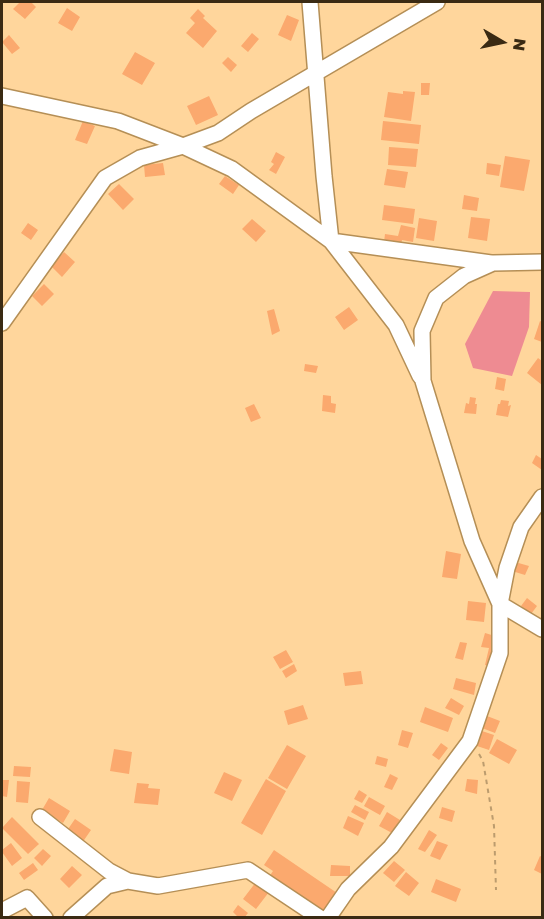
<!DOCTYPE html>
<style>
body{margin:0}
#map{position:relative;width:544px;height:919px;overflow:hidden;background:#ffd69c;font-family:"Golos Text",sans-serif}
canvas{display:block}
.frame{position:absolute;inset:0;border:3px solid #3a2a13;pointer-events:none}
.north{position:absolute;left:472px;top:12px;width:60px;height:60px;-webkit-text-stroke:4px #ffd69c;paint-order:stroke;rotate:99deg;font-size:16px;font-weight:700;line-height:24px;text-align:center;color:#3a2a13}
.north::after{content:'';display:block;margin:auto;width:21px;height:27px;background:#3a2a13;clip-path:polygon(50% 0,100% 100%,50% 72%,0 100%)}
</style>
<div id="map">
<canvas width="544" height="919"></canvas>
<div class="frame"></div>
<div class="north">N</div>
</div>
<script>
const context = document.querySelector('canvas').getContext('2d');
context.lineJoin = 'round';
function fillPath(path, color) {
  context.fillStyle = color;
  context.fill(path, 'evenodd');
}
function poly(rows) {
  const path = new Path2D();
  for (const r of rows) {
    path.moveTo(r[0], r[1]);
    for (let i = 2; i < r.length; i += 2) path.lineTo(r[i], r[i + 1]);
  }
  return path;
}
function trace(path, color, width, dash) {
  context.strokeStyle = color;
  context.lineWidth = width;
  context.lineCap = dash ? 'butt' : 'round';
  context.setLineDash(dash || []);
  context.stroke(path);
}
fillPath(poly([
 [493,291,530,292,529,327,512,376,473,368,465,344]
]), '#ee8b92');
fillPath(poly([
 [20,2,31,2,36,7,25,19,13,9],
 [67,8,80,17,72,31,58,23],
 [198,9,205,16,203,18,217,31,203,48,186,33,195,23,190,18],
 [287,15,299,20,291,41,278,35],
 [252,33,259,39,248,52,241,46],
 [9,35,20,48,12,54,2,42],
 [135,52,155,63,142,85,122,74],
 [228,57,237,65,231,72,222,63],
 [421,83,430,83,429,95,421,95],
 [403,91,415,92,411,121,384,117,388,92,403,94],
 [209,96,218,115,196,125,187,106],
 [83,121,95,126,87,144,75,140],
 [383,121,421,125,419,144,381,140],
 [389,147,418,149,416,167,388,165],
 [276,152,285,157,276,174,269,170,274,164,271,162],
 [505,156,530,160,524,191,500,187],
 [163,163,165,175,145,177,144,165],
 [487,163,501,165,499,176,486,174],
 [387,169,408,172,405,188,384,185],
 [225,176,239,185,233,194,219,184],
 [119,184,134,199,123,210,108,194],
 [464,195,479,198,477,211,462,209],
 [384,205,415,209,413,224,382,220],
 [471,217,490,219,487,241,468,238],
 [419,218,437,221,434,241,416,238],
 [252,219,266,231,256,242,242,229],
 [28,223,38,230,31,240,21,233],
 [401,225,415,228,413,242,402,240,401,245,384,242,385,234,398,236],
 [64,252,75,262,62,277,51,266],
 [44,284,54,294,42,306,32,296],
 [349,307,358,320,344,330,335,317],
 [274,309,280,331,272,335,267,311],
 [540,321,542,322,542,342,534,339],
 [538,358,542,361,542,385,527,373],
 [305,364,318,366,316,373,304,371],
 [497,377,506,379,504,391,495,389],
 [323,395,331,396,331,403,336,404,335,413,322,411],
 [470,397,476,398,475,404,477,404,476,414,464,413,466,403,469,404],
 [501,400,509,401,508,406,511,405,508,417,496,415,498,404,500,404],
 [254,404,261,418,251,422,245,408],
 [536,455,542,459,542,470,532,463],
 [446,551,461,554,457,579,442,577],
 [515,562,529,566,525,575,512,571],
 [527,598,537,606,531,614,521,606],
 [468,601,486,603,484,622,466,620],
 [485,633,495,636,492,650,496,650,493,667,485,665,489,648,481,647],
 [460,642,467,643,463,660,455,658],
 [286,650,293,662,280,669,273,657],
 [294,664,297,671,286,678,282,671],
 [361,671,363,684,345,686,343,673],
 [456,678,476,683,474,695,453,689],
 [451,698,464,706,459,715,445,708],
 [303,705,308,719,288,725,284,711],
 [425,707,453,718,448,732,420,722],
 [487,716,500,721,495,733,482,728],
 [402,730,413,733,408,748,398,745],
 [482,731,494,735,489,750,477,746],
 [497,739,517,750,509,764,489,753],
 [441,743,448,748,439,760,432,755],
 [287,745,306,756,287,789,268,778],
 [114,749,132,752,129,774,110,771],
 [377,756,388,759,386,767,375,764],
 [14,766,31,767,30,777,13,776],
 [224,772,242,780,232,801,214,793],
 [390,774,398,778,392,790,384,787],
 [266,779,286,791,262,835,241,823],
 [467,779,478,780,477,794,465,791],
 [2,780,9,780,7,797,2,796],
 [17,781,30,782,28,803,16,802],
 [137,783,149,784,148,788,160,789,158,805,134,803],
 [359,790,367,795,362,803,354,799],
 [369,797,385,806,380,815,364,806],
 [49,798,70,811,63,823,42,810],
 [355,805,369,812,365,820,351,812],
 [442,807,455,811,452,822,439,818],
 [387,812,400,820,392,833,379,826],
 [348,816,364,823,358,836,343,828],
 [12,817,39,844,28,854,2,828],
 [75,819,91,830,82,843,66,832],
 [429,830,437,835,425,852,418,849],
 [437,841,448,845,440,860,430,856],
 [11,843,22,858,12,866,2,852,2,850],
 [43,849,51,856,42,866,34,858],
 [274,850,340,895,326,915,269,877,273,871,264,865],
 [540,856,542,857,542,874,534,870],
 [394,861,405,870,394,882,383,873],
 [33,863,38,870,24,880,19,873],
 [331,865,350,866,350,876,330,876],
 [72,866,82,875,69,888,60,879],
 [406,872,419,883,409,896,395,886],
 [436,879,461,889,456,902,431,892],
 [256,882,269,892,256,909,243,899],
 [238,905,248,913,244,918,239,918,233,912]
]), '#fba96e');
const minor = poly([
 [310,2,324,176,331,241,491,263],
 [2,96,118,121,183,146,232,169,331,241,396,325,420,376],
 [2,323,105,178,140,158,183,146,218,133,251,111,437,2],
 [542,497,521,527,507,568,500,604,542,629],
 [40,817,109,871,128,881,158,886,248,870,320,918],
 [2,911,27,898,45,918],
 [71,918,107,886,128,881],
 [328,918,348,889,391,847,470,741,500,653,500,604,472,541,423,381,422,331,436,298,464,276,493,263,542,262]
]);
trace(minor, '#b58f56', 18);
trace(poly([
 [479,754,483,761,494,826,496,890]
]), '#bc9c6e', 2, [4.5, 4.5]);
trace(minor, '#fff', 15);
</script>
